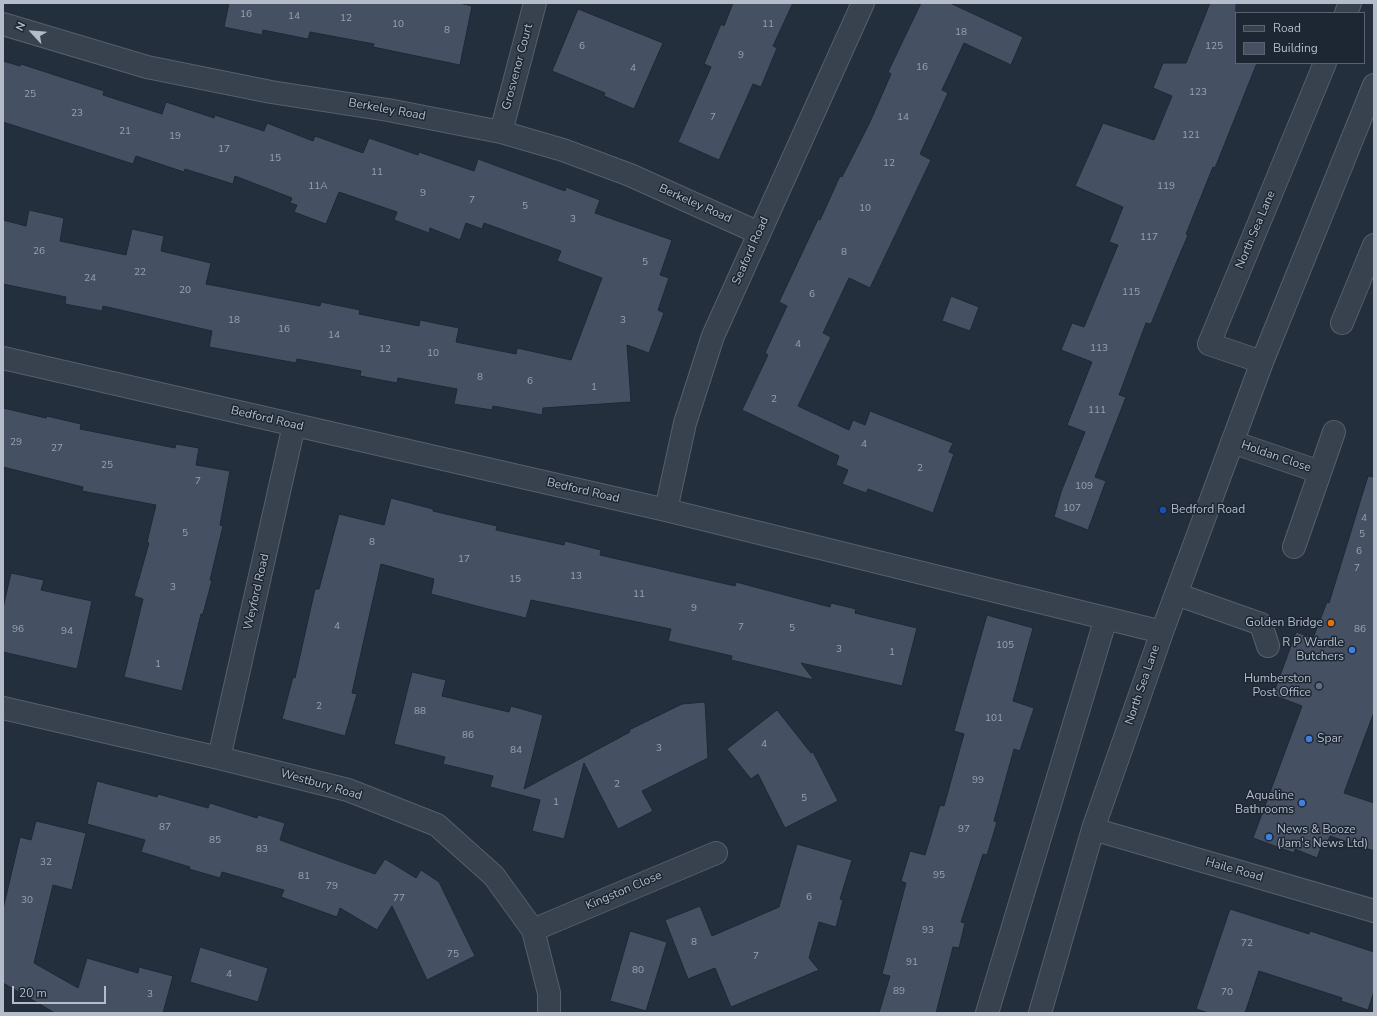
<!DOCTYPE html>
<style>
body{margin:0}
#map{position:relative;width:1377px;height:1016px;overflow:hidden;background:#242f3e;font-family:"Nunito Sans",sans-serif}
canvas{display:block}
.frame{position:absolute;inset:0;border:4px solid #b4bcc9;pointer-events:none}
.legend{position:absolute;left:1235px;top:12px;width:130px;height:52px;box-sizing:border-box;background:#1d2633;border:1px solid #59626f;margin:0;padding:5px 7px;list-style:none;font-size:12px;color:#b4bcc9}
.legend li{display:flex;align-items:center;gap:8px;height:20px}
.legend b{width:20px;border:1px solid #59626f}
.north{position:absolute;left:12px;top:12px;width:40px;height:40px;-webkit-text-stroke:3px #1d2633;paint-order:stroke;rotate:296deg;font-size:11px;font-weight:700;line-height:16px;text-align:center;color:#b4bcc9}
.north::after{content:'';display:block;margin:auto;width:14px;height:18px;background:#b4bcc9;clip-path:polygon(50% 0,100% 100%,50% 72%,0 100%)}
.scale{position:absolute;left:12px;top:986px;width:94px;height:18px;box-sizing:border-box;border:2px solid #b4bcc9;border-top:0;padding-left:5px;font-size:12px;line-height:14px;white-space:nowrap;color:#b4bcc9;-webkit-text-stroke:3px #1d2633;paint-order:stroke}
</style>
<div id="map">
<canvas width="1377" height="1016"></canvas>
<div class="frame"></div>
<ul class="legend">
<li><b style="height:5px;background:#38414e"></b>Road</li>
<li><b style="height:11px;background:#455162"></b>Building</li>
</ul>
<div class="north">N</div>
<div class="scale">20 m</div>
</div>
<script>
const context = document.querySelector('canvas').getContext('2d');
context.lineJoin = 'round';
function fillPath(path, color) {
  context.fillStyle = color;
  context.fill(path, 'evenodd');
}
function poly(rows) {
  const path = new Path2D();
  for (const r of rows) {
    path.moveTo(r[0], r[1]);
    for (let i = 2; i < r.length; i += 2) path.lineTo(r[i], r[i + 1]);
  }
  return path;
}
function trace(path, color, width, dash) {
  context.strokeStyle = color;
  context.lineWidth = width;
  context.lineCap = dash ? 'butt' : 'round';
  context.setLineDash(dash || []);
  context.stroke(path);
}
function drawText(font, color, halo, rows, align = 'center') {
  context.font = font + ' "Nunito Sans",sans-serif';
  context.lineWidth = 3;
  context.setLineDash([]);
  context.textBaseline = 'middle';
  context.strokeStyle = halo;
  context.fillStyle = color;
  for (const [text, x, y, turn = 0] of rows) {
    context.save();
    context.translate(x, y);
    context.rotate((+turn || 0) * Math.PI / 180);
    context.textAlign = isNaN(turn) ? turn : align;
    if (halo) context.strokeText(text, 0, 0);
    context.fillText(text, 0, 0);
    context.restore();
  }
}
const building = poly([
 [229,3,459,3,472,6,460,65,373,47,374,44,310,32,308,39,263,30,262,35,224,27,229,3],
 [733,3,793,3,773,46,777,48,761,87,753,84,719,160,678,142,711,67,704,64,721,24,724,26,733,3],
 [921,3,950,3,1023,37,1011,65,964,43,942,90,948,93,920,154,931,160,870,288,849,278,823,333,831,337,798,406,849,430,853,420,865,425,870,411,953,443,949,452,954,454,933,513,868,489,866,493,842,484,848,470,836,465,839,456,742,410,768,355,765,353,787,306,779,302,818,219,820,220,840,176,842,177,870,122,891,74,888,72,921,3],
 [1210,3,1236,3,1236,63,1257,63,1215,168,1213,167,1186,234,1188,235,1174,268,1151,324,1146,323,1119,395,1126,397,1095,477,1106,481,1088,530,1054,517,1061,492,1085,432,1067,425,1092,362,1061,350,1072,323,1084,327,1118,245,1109,242,1123,207,1075,186,1103,123,1154,140,1172,96,1153,88,1163,63,1186,63,1210,3],
 [578,9,663,43,634,109,604,96,605,93,552,71,578,9],
 [3,61,20,66,21,64,104,91,103,95,162,114,166,102,214,118,215,115,264,131,267,123,313,141,315,136,363,153,369,138,418,155,419,152,474,171,478,159,565,191,566,187,600,200,595,213,672,240,660,275,669,278,658,310,664,313,649,353,627,345,631,402,543,408,542,415,493,406,492,410,454,404,457,389,398,378,397,383,360,376,361,371,297,359,296,363,209,347,212,331,103,306,102,311,65,304,66,297,3,284,3,220,26,226,29,210,64,218,60,241,126,255,132,229,164,236,161,251,211,263,206,284,320,306,321,302,360,310,359,314,419,326,420,320,459,328,456,342,516,354,517,348,571,360,602,278,557,261,561,251,484,223,482,229,466,223,460,240,430,228,429,233,394,220,397,212,339,192,326,224,294,212,297,205,290,203,292,198,235,176,233,184,185,169,184,172,136,156,133,164,3,122,3,61],
 [951,296,979,307,970,331,942,321,951,296],
 [3,408,46,418,47,416,81,424,80,429,175,448,176,444,199,448,196,465,230,471,220,525,223,526,210,580,212,580,203,614,201,614,182,691,124,677,143,599,134,596,149,543,147,542,156,505,82,491,83,487,3,467,3,408],
 [1368,476,1374,477,1374,712,1344,793,1374,803,1374,851,1330,836,1326,846,1322,845,1317,858,1295,849,1294,853,1253,838,1302,706,1273,695,1296,632,1313,638,1327,602,1329,603,1368,476],
 [391,498,433,509,433,511,497,526,496,530,564,545,565,541,601,550,600,555,735,586,736,582,830,607,831,603,856,609,855,613,917,628,902,686,801,663,814,680,731,660,732,656,668,641,671,629,531,600,526,618,488,609,431,594,434,579,381,564,352,693,357,694,345,736,282,719,293,677,295,678,315,589,319,589,339,514,384,525,391,498],
 [11,573,44,580,41,590,92,601,77,669,3,652,3,608,11,573],
 [987,615,1033,628,1013,701,1034,708,1020,751,1014,749,994,821,997,822,987,855,983,854,961,922,965,923,959,948,953,947,936,1013,879,1013,890,976,882,974,906,883,901,881,910,851,925,855,940,805,944,806,964,734,954,731,987,615],
 [412,672,446,680,442,696,509,712,511,706,543,715,524,789,630,732,629,730,682,704,705,702,708,758,642,791,653,811,618,829,584,763,564,839,532,831,540,800,490,787,493,776,443,764,445,757,394,744,412,672],
 [777,710,811,753,813,752,838,801,785,828,758,774,751,779,727,749,777,710],
 [97,781,157,797,158,794,208,808,210,803,257,818,258,815,285,823,280,840,375,874,385,859,416,878,421,870,439,882,475,956,427,980,392,906,377,930,340,908,337,917,281,897,284,890,222,872,220,878,189,869,190,867,141,852,145,840,87,824,97,781],
 [36,821,86,833,72,890,53,885,34,963,78,988,87,958,138,973,139,967,173,976,163,1013,55,1013,3,983,3,909,20,837,31,840,36,821],
 [797,844,852,860,840,899,843,900,836,927,819,922,809,958,819,970,731,1007,715,968,688,979,665,920,700,906,712,936,779,907,797,844],
 [1230,909,1309,934,1310,931,1374,952,1374,991,1368,1010,1341,1001,1342,998,1259,971,1245,1013,1209,1013,1196,1009,1230,909],
 [630,931,667,942,646,1011,610,1001,630,931],
 [200,947,268,968,258,1002,190,982,200,947]
]);
fillPath(building, '#455162');
trace(building, '#1f2835', 1);
const minor = poly([
 [1346,13,1350,3],
 [3,24,147,67,271,92,388,110,501,132,563,150,630,175,759,233],
 [501,132,535,3],
 [1342,323,1374,245],
 [3,358,666,510,1162,632],
 [1262,362,1209,344,1325,63],
 [1232,442,1320,472],
 [666,510,685,423,713,336,863,3],
 [1294,547,1334,432],
 [1176,594,1261,624,1268,646],
 [3,708,219,758,348,790,437,825,494,876,533,930,549,993,549,1013],
 [219,758,294,425],
 [1093,829,1374,911],
 [533,930,716,853],
 [987,1013,1106,618],
 [1040,1013,1093,829,1162,632,1262,362,1374,85]
]);
trace(minor, '#565f6c', 24);
trace(minor, '#38414e', 22);
for (const [x, y, r, color] of [
 [1163,510,4,"#1a4fb4"],
 [1331,623,4,"#e8710a"],
 [1352,650,4,"#3f7fe0"],
 [1319,686,4,"#5c6f8a"],
 [1309,739,4,"#3f7fe0"],
 [1302,803,4,"#3f7fe0"],
 [1269,837,4,"#3f7fe0"]
]) {
  const dot = new Path2D();
  dot.arc(x, y, r, 0, 2 * Math.PI);
  context.fillStyle = color;
  context.fill(dot);
  trace(dot, '#1d2633', 1.5);
}
drawText('10px', '#98a1af', null, [
 ["16",246,15],
 ["14",294,17],
 ["12",346,19],
 ["10",398,25],
 ["11",768,25],
 ["8",447,31],
 ["18",961,33],
 ["6",582,47],
 ["125",1214,47],
 ["9",741,56],
 ["16",922,68],
 ["4",633,69],
 ["123",1198,93],
 ["25",30,95],
 ["23",77,114],
 ["7",713,118],
 ["14",903,118],
 ["21",125,132],
 ["121",1191,136],
 ["19",175,137],
 ["17",224,150],
 ["15",275,159],
 ["12",889,164],
 ["11",377,173],
 ["11A",318,187],
 ["119",1166,187],
 ["9",423,194],
 ["7",472,201],
 ["5",525,207],
 ["10",865,209],
 ["3",573,220],
 ["117",1149,238],
 ["26",39,252],
 ["8",844,253],
 ["5",645,263],
 ["22",140,273],
 ["24",90,279],
 ["20",185,291],
 ["115",1131,293],
 ["6",812,295],
 ["18",234,321],
 ["3",623,321],
 ["16",284,330],
 ["14",334,336],
 ["4",798,345],
 ["113",1099,349],
 ["12",385,350],
 ["10",433,354],
 ["8",480,378],
 ["6",530,382],
 ["1",594,388],
 ["2",774,400],
 ["111",1097,411],
 ["29",16,443],
 ["4",864,445],
 ["27",57,449],
 ["25",107,466],
 ["2",920,469],
 ["7",198,482],
 ["109",1084,487],
 ["107",1072,509],
 ["4",1364,519],
 ["5",185,534],
 ["5",1362,535],
 ["8",372,543],
 ["6",1359,552],
 ["17",464,560],
 ["7",1357,569],
 ["13",576,577],
 ["15",515,580],
 ["3",173,588],
 ["11",639,595],
 ["9",694,609],
 ["4",337,627],
 ["7",741,628],
 ["5",792,629],
 ["96",18,630],
 ["86",1360,630],
 ["94",67,632],
 ["105",1005,646],
 ["3",839,650],
 ["1",892,653],
 ["1",158,665],
 ["2",319,707],
 ["88",420,712],
 ["101",994,719],
 ["86",468,736],
 ["4",764,745],
 ["3",659,749],
 ["84",516,751],
 ["99",978,781],
 ["2",617,785],
 ["5",804,799],
 ["1",556,803],
 ["87",165,828],
 ["97",964,830],
 ["85",215,841],
 ["83",262,850],
 ["32",46,863],
 ["95",939,876],
 ["81",304,877],
 ["79",332,887],
 ["6",809,898],
 ["77",399,899],
 ["30",27,901],
 ["93",928,931],
 ["8",694,943],
 ["72",1247,944],
 ["75",453,955],
 ["7",756,957],
 ["91",912,963],
 ["80",638,971],
 ["4",229,975],
 ["89",899,992],
 ["70",1227,993],
 ["3",150,995]
]);
drawText('12px', '#b4bcc9', '#1d2633', [
 ["Grosvenor Court",518,67,-75],
 ["Berkeley Road",387,110,10],
 ["Berkeley Road",695,204,24],
 ["North Sea Lane",1256,230,-67],
 ["Seaford Road",751,251,-66],
 ["Bedford Road",267,419,13],
 ["Holdan Close",1276,457,19],
 ["Bedford Road",583,491,13],
 ["Weyford Road",257,592,-77],
 ["North Sea Lane",1143,685,-71],
 ["Westbury Road",321,785,16],
 ["Haile Road",1234,870,16],
 ["Kingston Close",624,891,-23]
]);
drawText('12px', '#b4bcc9', '#1d2633', [
 ["Bedford Road",1171,510,"left"],
 ["Golden Bridge",1323,623],
 ["R P Wardle",1344,643],
 ["Butchers",1344,657],
 ["Humberston",1311,679],
 ["Post Office",1311,693],
 ["Spar",1317,739,"left"],
 ["Aqualine",1294,796],
 ["Bathrooms",1294,810],
 ["News & Booze",1277,830,"left"],
 ["(Jam's News Ltd)",1277,844,"left"]
], 'right');
</script>
